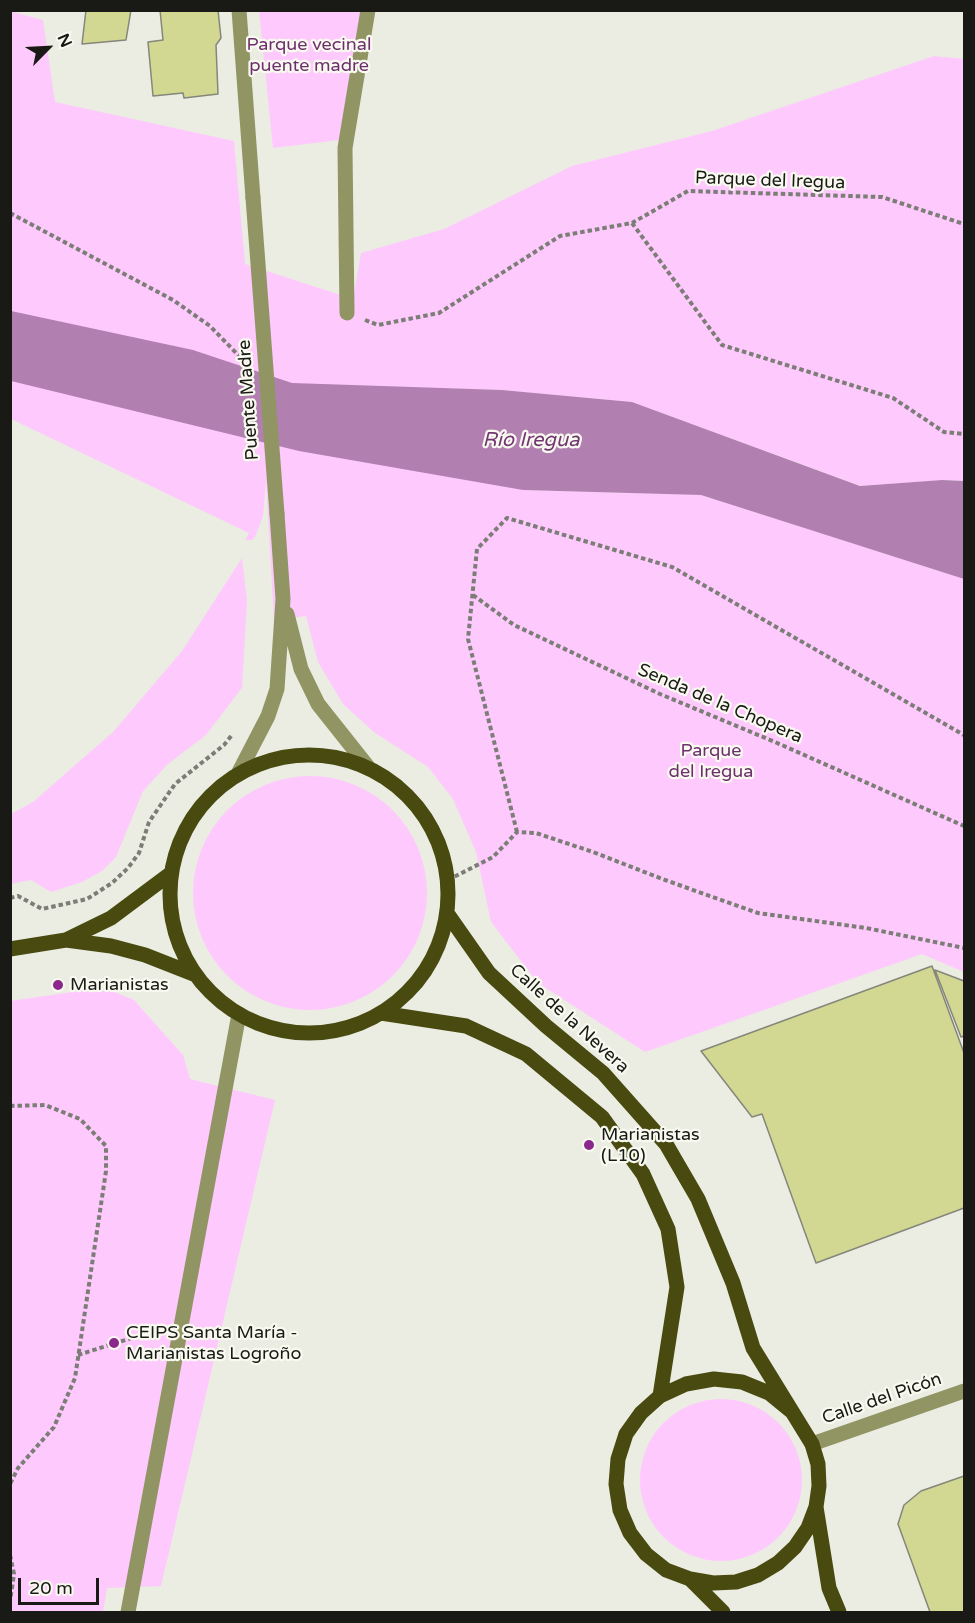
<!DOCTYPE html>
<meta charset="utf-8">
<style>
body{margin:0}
#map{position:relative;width:975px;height:1623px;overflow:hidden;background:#ebede2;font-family:"Varela Round",sans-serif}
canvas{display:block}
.frame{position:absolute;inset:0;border:12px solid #191915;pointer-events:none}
.north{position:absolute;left:18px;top:18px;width:60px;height:60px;-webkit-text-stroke:4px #f9faef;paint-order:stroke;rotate:66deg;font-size:16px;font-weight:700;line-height:24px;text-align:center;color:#191915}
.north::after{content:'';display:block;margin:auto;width:21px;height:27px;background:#191915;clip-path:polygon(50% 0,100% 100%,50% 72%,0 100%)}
.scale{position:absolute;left:18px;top:1578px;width:81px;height:27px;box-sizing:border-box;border:3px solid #191915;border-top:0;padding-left:8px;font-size:18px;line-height:21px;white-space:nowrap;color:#191915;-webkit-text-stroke:4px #f9faef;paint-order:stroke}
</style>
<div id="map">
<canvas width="975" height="1623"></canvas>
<div class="frame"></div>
<div class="north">N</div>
<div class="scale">20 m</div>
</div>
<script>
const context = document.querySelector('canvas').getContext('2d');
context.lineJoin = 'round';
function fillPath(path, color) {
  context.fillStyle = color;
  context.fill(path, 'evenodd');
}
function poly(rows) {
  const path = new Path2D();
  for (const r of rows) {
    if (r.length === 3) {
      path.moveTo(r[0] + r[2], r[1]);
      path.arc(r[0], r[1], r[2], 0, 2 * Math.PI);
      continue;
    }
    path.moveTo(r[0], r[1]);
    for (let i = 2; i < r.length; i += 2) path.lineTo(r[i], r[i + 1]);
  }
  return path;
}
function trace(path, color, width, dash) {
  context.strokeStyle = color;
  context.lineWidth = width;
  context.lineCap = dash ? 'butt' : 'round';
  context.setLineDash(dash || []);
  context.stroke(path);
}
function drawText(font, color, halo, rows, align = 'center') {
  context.font = font + ' "Varela Round",sans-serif';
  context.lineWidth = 4.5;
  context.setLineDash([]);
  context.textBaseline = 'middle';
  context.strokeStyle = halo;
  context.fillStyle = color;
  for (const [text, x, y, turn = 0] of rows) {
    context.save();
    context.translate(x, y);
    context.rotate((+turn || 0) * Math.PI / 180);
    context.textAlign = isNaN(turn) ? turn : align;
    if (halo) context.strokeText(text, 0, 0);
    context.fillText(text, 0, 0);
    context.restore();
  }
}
fillPath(poly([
 [10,11,43,20,55,102,234,141,245,264,353,299,361,253,444,229,572,166,712,131,934,56,964,59,964,481,942,480,861,486,632,402,502,390,292,384,523,490,701,495,964,579,964,972,922,954,645,1052,538,983,491,922,476,852,453,799,428,767,375,733,343,704,318,662,306,616,274,620,266,481,263,516,255,537,252,540,245,540,249,533,11,419],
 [259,11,362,11,340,140,273,148],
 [242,558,247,601,242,688,206,735,168,764,143,791,116,857,102,871,82,882,51,892,31,880,11,884,11,814,33,802,114,731,182,651],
 [310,893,117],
 [86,990,112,991,134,1000,183,1055,190,1079,275,1100,161,1586,107,1588,103,1612,11,1612,10,1001],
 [721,1480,81]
]), '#fec9fd');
fillPath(poly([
 [11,311,193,350,292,383,502,390,632,402,860,486,942,480,964,481,964,579,701,495,523,490,299,451,11,381]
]), '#b27fb1');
const building = poly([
 [86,10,131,10,126,40,82,44,86,10],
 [160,10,218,10,221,38,216,45,218,94,184,98,183,93,153,96,148,42,163,40,160,10],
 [932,966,964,1053,964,1208,816,1263,762,1114,752,1117,701,1051,932,966],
 [935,970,964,981,964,1036,961,1037,935,970],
 [964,1476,964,1612,930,1612,898,1524,904,1505,921,1491,964,1476]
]);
fillPath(building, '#d2d891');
trace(building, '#85867c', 1.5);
trace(poly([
 [10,213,173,300,210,326,242,359],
 [632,223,722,345,893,398,944,432,964,434],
 [365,320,378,325,439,313,560,236,632,223,688,191,882,197,964,224],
 [473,595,514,625,660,694,775,742,964,826],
 [517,832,468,639,477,549,507,518,672,567,964,735],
 [448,880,493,857,517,832,536,833,593,852,665,880,758,913,866,928,964,948],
 [10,898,18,896,42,909,87,899,112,883,128,868,139,853,149,822,175,784,224,745,232,735],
 [10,1106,45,1105,80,1119,106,1146,106,1171,75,1378,54,1427,18,1468,10,1484],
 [78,1355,160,1329],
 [10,1555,14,1574,10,1601]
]), '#7c7d76', 4, [4.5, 3]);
trace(poly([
 [239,10,253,198],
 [347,313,345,148,368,10],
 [287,614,301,669,318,704,368,767],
 [239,772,268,716,277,689,283,599,277,514],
 [812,1444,964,1391],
 [128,1612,239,1014]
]), '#919563', 15);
trace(poly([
 [309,894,139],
 [447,913,489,973,546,1026,603,1073,666,1144,698,1199,733,1283,753,1348,812,1444,818,1464,819,1486,816,1507,808,1528,795,1547,778,1563,758,1575,736,1582,713,1583,690,1579,666,1570,646,1554,630,1533,620,1510,616,1484,618,1459,626,1434,641,1413,660,1396,686,1384,714,1379,742,1382,769,1393,791,1411],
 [66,940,111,918,170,874],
 [10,949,66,940,111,946,145,955,196,975],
 [381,1013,466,1026,526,1054,602,1117,643,1174,668,1229,677,1287,660,1396],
 [816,1507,829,1588,839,1612],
 [690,1579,723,1612]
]), '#484a10', 15);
trace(poly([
 [253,198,277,514]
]), '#919563', 15);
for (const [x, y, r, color] of [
 [58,985,6,"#8b268d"],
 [589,1145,6,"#8b268d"],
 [114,1343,6,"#8b268d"]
]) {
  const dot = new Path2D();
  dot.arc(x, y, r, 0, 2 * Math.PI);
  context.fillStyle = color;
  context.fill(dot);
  trace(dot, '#f9faef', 2);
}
drawText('18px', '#6d2f6d', '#f9faef', [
 ["Parque vecinal",309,45],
 ["puente madre",309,66],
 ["Parque",711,751],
 ["del Iregua",711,772]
]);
drawText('18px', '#191915', '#f9faef', [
 ["Parque del Iregua",770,181,2],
 ["Puente Madre",249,400,-94],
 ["Senda de la Chopera",720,704,23],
 ["Calle de la Nevera",569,1019,42],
 ["Calle del Picón",882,1399,-19]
]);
drawText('18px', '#191915', '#f9faef', [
 ["Marianistas",70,985],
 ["Marianistas",601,1135],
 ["(L10)",601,1156],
 ["CEIPS Santa María -",126,1333],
 ["Marianistas Logroño",126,1354]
], 'left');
drawText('italic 20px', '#743574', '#f9faef', [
 ["Río Iregua",531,441]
]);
</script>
